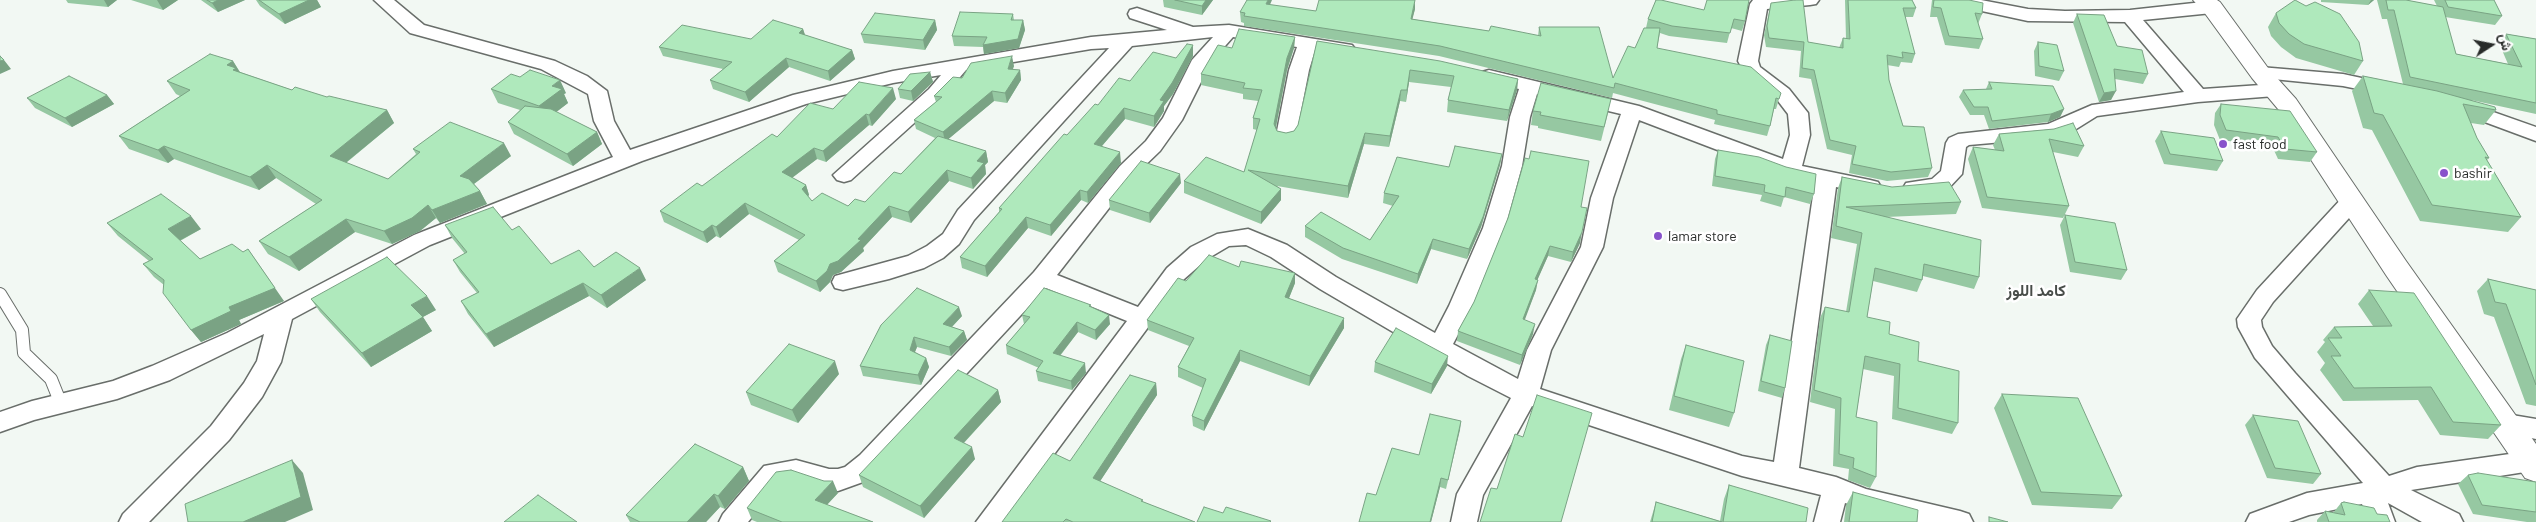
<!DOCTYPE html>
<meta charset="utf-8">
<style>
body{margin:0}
#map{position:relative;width:2536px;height:522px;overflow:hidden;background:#f2f8f3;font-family:Barlow,Vazirmatn,sans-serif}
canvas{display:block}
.north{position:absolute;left:2466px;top:20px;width:50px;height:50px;-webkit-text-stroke:4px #fff;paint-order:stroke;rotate:79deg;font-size:14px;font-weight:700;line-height:20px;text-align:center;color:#282b29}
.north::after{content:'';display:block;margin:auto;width:18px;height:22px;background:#282b29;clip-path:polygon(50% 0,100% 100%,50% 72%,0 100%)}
</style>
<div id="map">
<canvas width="2536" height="522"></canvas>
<div class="north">ش</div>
</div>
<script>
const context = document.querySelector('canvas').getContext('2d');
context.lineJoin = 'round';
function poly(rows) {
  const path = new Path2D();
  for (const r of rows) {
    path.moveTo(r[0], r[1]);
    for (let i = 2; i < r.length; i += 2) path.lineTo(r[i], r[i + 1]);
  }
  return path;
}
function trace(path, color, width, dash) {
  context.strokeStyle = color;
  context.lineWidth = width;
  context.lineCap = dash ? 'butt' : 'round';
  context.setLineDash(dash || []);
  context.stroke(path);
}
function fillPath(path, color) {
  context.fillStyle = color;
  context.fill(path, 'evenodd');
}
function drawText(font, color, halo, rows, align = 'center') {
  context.font = font + ' Barlow,Vazirmatn,sans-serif';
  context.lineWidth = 5;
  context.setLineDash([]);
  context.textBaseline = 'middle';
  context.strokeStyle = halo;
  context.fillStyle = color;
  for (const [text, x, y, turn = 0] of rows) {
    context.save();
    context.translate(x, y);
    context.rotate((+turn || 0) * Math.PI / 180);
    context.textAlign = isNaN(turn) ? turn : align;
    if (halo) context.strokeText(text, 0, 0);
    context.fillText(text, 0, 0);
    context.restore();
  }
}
const service = poly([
 [0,294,22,330,24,353,51,379,61,404]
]);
const minor = poly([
 [374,0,394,0,424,25,555,61,587,76,607,91,614,121,630,150,793,95,893,71,1091,37,1167,30,1130,18,1128,14,1130,10,1137,8,1193,27,1229,25,1352,45,1355,49,1352,53,1345,55,1315,50,1309,70,1296,136,1293,141,1286,143,1279,141,1276,136,1289,70,1297,47,1233,37,1211,62,1182,120,1160,151,1134,176,1057,275,1138,307,1167,268,1191,247,1217,234,1248,229,1287,245,1336,277,1435,333,1449,306,1483,228,1502,166,1510,117,1519,89,1482,80,1479,76,1482,72,1489,70,1639,106,1783,159,1790,135,1788,114,1775,97,1745,74,1738,61,1750,4,1753,0,1819,0,1816,4,1810,5,1767,9,1758,61,1760,67,1789,89,1808,113,1810,135,1802,166,1870,180,1878,182,1881,187,1878,192,1870,194,1836,187,1799,468,1836,477,1866,489,1960,511,1969,514,1973,522,1913,522,1845,503,1840,522,1814,522,1821,495,1742,476,1532,406,1483,495,1477,522,1451,522,1457,494,1511,398,1468,376,1320,289,1271,257,1246,245,1229,246,1207,259,1183,280,1004,522,976,522,1127,321,1046,288,878,469,863,482,838,491,829,491,796,480,780,483,748,522,719,522,723,514,764,466,796,460,829,469,838,469,845,467,860,455,1034,272,1120,166,1146,141,1163,118,1192,60,1213,37,1132,46,974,220,959,244,943,258,924,268,889,279,843,290,835,288,832,282,835,276,908,256,927,246,943,234,958,210,1109,48,1091,49,966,70,943,97,851,180,844,182,837,180,833,175,929,89,941,75,893,83,806,104,642,161,430,245,292,319,281,362,262,397,229,440,149,522,119,522,123,514,211,426,244,383,257,361,264,334,170,380,117,399,34,420,0,432,0,412,32,401,113,381,152,366,227,333,414,235,613,157,594,121,588,94,541,69,410,33,374,0],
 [1537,94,1621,114,1591,198,1581,247,1527,350,1518,379,1453,344,1473,306,1505,228,1522,166,1530,117,1537,94],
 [1639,120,1783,175,1815,182,1774,462,1742,456,1540,389,1551,350,1603,247,1613,198,1639,120],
 [1945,0,1981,0,2028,9,2065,11,2130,10,2212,1,2219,3,2221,7,2219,11,2212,13,2143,20,2203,89,2275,84,2282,86,2285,90,2282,94,2275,96,2198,102,2097,116,2073,131,2048,138,1969,145,1966,147,1962,174,1946,191,1914,195,1906,193,1903,188,1906,183,1932,179,1941,171,1946,143,1949,138,1958,134,2048,124,2092,105,2184,92,2125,22,2028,21,1954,5,1948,4,1945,0],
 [2260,67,2343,74,2394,85,2397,89,2394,93,2387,95,2343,86,2253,77,2250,73,2253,69,2260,67],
 [2462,101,2536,127,2536,141,2455,111,2452,107,2455,103,2462,101],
 [2351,195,2359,197,2362,202,2359,207,2273,302,2261,320,2262,327,2272,346,2295,373,2389,476,2417,467,2531,451,2536,452,2536,470,2531,471,2411,490,2459,514,2463,522,2422,522,2388,503,2395,522,2369,522,2362,504,2309,515,2289,522,2246,522,2250,514,2307,493,2363,483,2255,358,2238,327,2237,319,2257,290,2343,197,2351,195],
 [2506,414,2536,419,2536,439,2497,431,2493,424,2497,417,2506,414]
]);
const secondary = poly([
 [2193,0,2217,0,2220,2,2268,68,2296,99,2406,261,2536,444,2536,482,2525,478,2386,275,2278,109,2252,78,2204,12,2193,0]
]);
trace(service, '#696e6a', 14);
trace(minor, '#696e6a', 3);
trace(secondary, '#696e6a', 2);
trace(service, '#fff', 12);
fillPath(minor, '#fff');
fillPath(secondary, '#fff');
fillPath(poly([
 [66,0,117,0,108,7,68,3],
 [131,0,178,0,163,10],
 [201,0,245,0,218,12],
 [256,0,317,0,321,7,285,24,260,6],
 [1163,0,1213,0,1202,15,1164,7],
 [1656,0,1745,21,1742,31,1731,28,1727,43,1669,36,1660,33,1657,48,1779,99,1776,109,1774,109,1770,126,1767,136,1714,124,1715,120,1613,93,1612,98,1439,56,1244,26,1244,23,1241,22,1240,12,1270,5,1316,11,1415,9,1412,19,1489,31,1538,36,1539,27,1613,78,1635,48,1646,28,1648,19],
 [1845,0,1912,0,1916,8,1913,17,1905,17,1915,54,1912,63,1901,62,1899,67,1887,65,1889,80,1903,126,1932,168,1928,177,1887,181,1849,173,1852,155,1827,149,1811,79,1799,77,1801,51,1766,47,1764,35,1769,12,1771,3,1808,42,1839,48,1843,38,1846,39],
 [1932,0,1969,0,1982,14,1978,24,1983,39,1979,49,1945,45,1937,17,1930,17],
 [2321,0,2374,0,2368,5,2321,2],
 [2377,0,2406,0,2437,6,2434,0,2494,0,2502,16,2495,25,2445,17,2456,54,2508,64,2499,43,2506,34,2536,39,2536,114,2471,100,2496,110,2484,125,2471,123,2477,138,2489,158,2487,160,2521,217,2508,232,2420,221,2372,130,2363,128,2352,91,2363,76,2403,84,2387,19,2382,19],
 [2306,6,2363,61,2354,75,2296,58,2281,47,2271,36,2268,27,2276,13],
 [1013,14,1014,20,1023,20,1025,30,1019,48,984,54,983,47,954,46,952,36],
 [2077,14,2117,46,2148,74,2143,84,2115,79,2111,100,2099,102,2073,23],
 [935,20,937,30,925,50,864,43,861,34],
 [803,29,805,35,852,50,855,59,830,81,789,67,749,102,713,89,710,80,723,69,663,56,659,47,751,39],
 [1295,37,1294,48,1287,70,1276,127,1277,131,1286,133,1294,131,1298,125,1317,41,1518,79,1517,90,1507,121,1447,112,1448,100,1451,87,1409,82,1406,102,1400,101,1389,147,1364,144,1348,198,1277,186,1281,189,1281,200,1261,224,1184,193,1184,181,1244,172,1257,130,1253,129,1253,118,1258,101,1243,99,1243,94,1201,85,1201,74,1232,48],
 [2038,42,2064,71,2059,81,2035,76,2034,51],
 [1193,45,1193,56,1173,94,1164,106,1164,111,1154,127,1125,119,1102,146,1121,163,1088,203,1081,200,1051,236,1028,228,987,277,962,268,960,257,999,212,999,208,1067,135,1098,105,1130,81,1176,58],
 [233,61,240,72,292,90,387,110,394,123,346,163,388,179,416,154,413,149,511,156,474,184,480,191,487,204,440,223,436,218,420,231,392,244,355,232,299,271,268,254,259,241,316,204,276,178,259,190,174,159,168,163,129,149,119,136,180,96,176,94,167,81],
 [1014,66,1012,69,1020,70,1021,80,1007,103,994,101,948,139,986,151,988,162,985,165,986,174,973,189,949,181,911,223,892,217,863,248,864,251,841,272,833,275,830,282,820,292,778,272,774,261,799,240,749,214,720,238,716,236,707,243,664,222,660,211,702,186,777,137,896,99,872,126,869,125,826,162,817,159,792,178,806,185,809,195,808,196,812,201,848,206,865,202,901,174,935,138,916,129,914,120,936,102,934,96,962,78],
 [930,72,933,82,913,101,900,98,898,89],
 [1989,82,2064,109,2060,117,2048,122,1989,129,1984,115,1970,115,1959,97,1963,90,1986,89],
 [491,89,566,93,564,94,568,103,556,112,597,132,602,144,573,166,514,134,508,122,520,110,498,103],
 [107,95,114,104,72,127,35,108,27,98],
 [2221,104,2317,152,2310,162,2278,159,2272,146,2220,140,2214,125,2215,113],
 [1533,111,1608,113,1601,141,1538,128,1538,126,1531,125],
 [2054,129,2084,146,2078,157,2053,152,2069,206,2063,218,1982,208,1968,159,1973,147,1995,150,1993,145,1999,134],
 [2161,131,2223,161,2217,171,2164,164,2155,141],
 [1718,150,1786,167,1814,194,1810,204,1784,197,1781,207,1760,201,1762,195,1712,186,1715,159],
 [1502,154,1500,165,1481,227,1467,259,1431,249,1417,284,1342,259,1305,237,1305,226,1370,240,1393,206,1383,203,1384,193,1449,167],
 [1842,177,1961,202,1956,214,1886,217,1979,277,1974,289,1923,276,1922,280,1917,292,1873,281,1867,317,1889,334,1918,361,1958,423,1952,434,1892,419,1894,376,1863,369,1856,417,1876,477,1870,488,1848,480,1849,469,1833,466,1835,409,1810,402,1820,318,1825,307,1846,312,1857,244,1831,238,1838,188],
 [1181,183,1150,223,1110,210,1109,200],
 [1581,207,1580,243,1571,262,1548,256,1537,280,1536,290,1524,320,1533,334,1520,365,1457,341,1458,331,1474,302,1508,218],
 [2065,215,2127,270,2121,280,2070,272,2060,225],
 [107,223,201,229,180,241,200,259,284,301,239,320,241,324,201,342,191,330,164,285,154,277,143,264,149,261,118,236],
 [445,225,512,230,551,264,594,267,646,280,607,308,589,296,494,347,468,314,461,301,477,293,460,272,453,260,465,254,452,238],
 [1239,267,1295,273,1295,283,1289,298,1344,328,1309,386,1240,361,1204,431,1193,426,1192,416,1203,388,1178,377,1178,367,1189,346,1148,330,1147,320],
 [2488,279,2536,290,2536,406,2526,404,2494,317,2484,314,2477,291],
 [2369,290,2501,425,2488,439,2440,435,2418,400,2343,401,2320,370,2325,363,2317,352,2325,342,2323,340,2334,327,2373,326,2358,304],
 [311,299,436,310,423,317,432,331,371,367,320,312],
 [1091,307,1110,324,1096,340,1078,332,1060,356,1086,373,1072,390,1038,381,1036,371,1039,368,1007,354,1006,345,1024,324,1022,315],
 [962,316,952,327,964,331,967,340,951,356,917,347,915,352,926,358,929,367,921,385,863,376,860,366,881,325],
 [1770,335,1785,388,1782,398,1758,391,1766,345],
 [1686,345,1734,413,1729,427,1669,410,1681,359],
 [1375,362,1447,366,1431,394,1374,372],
 [839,374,798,423,751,405,746,392],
 [1156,383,1157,395,1100,481,1143,502,1195,522,1002,522],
 [998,390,1001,402,964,443,975,459,924,518,863,487,859,475],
 [2002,394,2122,496,2112,509,2032,505,1994,408],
 [2253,415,2321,474,2313,484,2267,478,2245,425],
 [1461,421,1446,489,1440,487,1431,522,1359,522,1376,495,1419,455],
 [743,467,749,481,725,509,720,507,706,522,630,522,626,515],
 [2468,475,2536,482,2536,522,2527,522,2473,514,2458,484],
 [1729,485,1806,522,1650,522,1656,502,1720,521,1724,499],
 [1853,492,1917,522,1844,522,1846,505],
 [838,493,827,505,873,522,757,522,752,520,747,508],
 [2341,503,2377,514,2390,522,2317,522,2317,520,2325,511,2333,513]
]), '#96c8a2');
fillPath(poly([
 [104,0,117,0,108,7],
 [157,0,178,0,163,10],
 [218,0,245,0,218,12,212,3],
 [309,0,317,0,321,7,285,24,279,14],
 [1206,0,1213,0,1202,15,1202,6],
 [1268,0,1272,0,1266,14,1266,4],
 [1415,0,1415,9,1410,29,1411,19],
 [2371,0,2374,0,2368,5],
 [935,20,937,30,925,50,923,40],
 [1023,20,1025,30,1019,48,984,54,983,45],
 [803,29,806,38,799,33],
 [1295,37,1294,48,1287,70,1274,136,1274,124,1287,58],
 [1193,45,1193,56,1173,94,1164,106,1164,111,1154,127,1154,116,1160,100],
 [852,50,855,59,830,81,828,71],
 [1012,56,1014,66,1010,78,1008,69],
 [786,58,789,67,749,102,745,92],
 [4,60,11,69,0,74,0,61],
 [233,61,245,81,227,65],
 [1020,70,1021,80,1007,103,1005,93],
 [1410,70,1409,82,1406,102,1407,90],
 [930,72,933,82,913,101,911,91],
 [1518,79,1517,90,1507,121,1509,110],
 [560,80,566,93,564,94,568,103,546,120,539,106,552,86],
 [893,88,896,99,872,126,869,115],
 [1401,90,1400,101,1389,147,1390,136],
 [992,91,994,101,945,142,943,132],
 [2116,91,2111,100,2099,102,2104,93],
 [107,95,114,104,72,127,65,118],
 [1124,108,1125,119,1095,154,1094,144],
 [2064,109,2060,117,2048,122,2051,114],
 [387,110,394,123,338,169,330,156],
 [866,114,869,125,826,162,823,151],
 [597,132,602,144,573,166,567,154],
 [1365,133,1364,144,1348,198,1348,186],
 [504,143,511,156,467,189,460,176],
 [164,146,174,159,168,163,158,150],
 [814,148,817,159,785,183,782,172],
 [986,151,988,162,985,165,986,174,973,189,971,178,977,161],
 [1120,152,1121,163,1088,203,1087,192],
 [1502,154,1500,165,1481,227,1467,259,1469,249],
 [267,165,276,178,259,190,250,177],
 [947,170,949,181,911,223,908,212],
 [1180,174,1181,183,1150,223,1149,213],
 [806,185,809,195,805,200,802,189],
 [1281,189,1281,200,1261,224,1261,212],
 [1080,190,1081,200,1051,236,1050,225],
 [480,191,487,204,440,223,432,210],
 [745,203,749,214,720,238,716,227],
 [428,205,436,218,420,231,392,244,384,231],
 [889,206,892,217,863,248,864,251,841,272,833,275,830,282,820,292,816,281,830,264,858,239],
 [191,216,201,229,177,242,168,229],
 [1026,217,1028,228,987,277,985,266],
 [346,219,355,232,299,271,289,257],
 [712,225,716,236,707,243,703,232],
 [1582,232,1580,243,1571,262,1573,252],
 [1433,239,1431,249,1417,284,1418,274],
 [1550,246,1548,256,1533,290,1535,279],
 [248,249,284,301,239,320,241,324,201,342,191,330,229,307],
 [640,268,646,280,607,308,601,295],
 [1295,273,1295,283,1285,308,1285,297],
 [1538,280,1536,290,1521,330,1523,319],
 [583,283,589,296,494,347,486,334],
 [427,296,436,310,419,319,411,305],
 [959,307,962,316,946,333,943,324],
 [1109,315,1110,324,1096,340,1095,330],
 [423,317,432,331,371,367,362,353],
 [1344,318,1344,328,1309,386,1310,376],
 [1077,322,1078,332,1054,363,1053,353],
 [1535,324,1533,334,1520,365,1522,355],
 [964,331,967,340,951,356,949,347],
 [914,337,917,347,912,359,910,350],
 [1240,350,1240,361,1204,431,1204,421],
 [1448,356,1447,366,1431,394,1432,384],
 [926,358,929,367,921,385,918,375],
 [835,361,839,374,798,423,792,410],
 [1085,363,1086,373,1072,390,1071,381],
 [1156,383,1157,395,1095,489,1093,478],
 [998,390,1001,402,957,450,954,438],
 [1461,421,1460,430,1446,489,1448,480],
 [972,447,975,459,924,518,920,506],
 [292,460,303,473,313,510,285,522,243,522],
 [743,467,749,481,725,509,718,496],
 [1441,478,1440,487,1431,522,1430,522],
 [833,481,838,493,820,512,815,500],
 [714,494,720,507,706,522,687,522]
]), '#7aa384');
const building = poly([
 [207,0,218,0,212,3,207,0],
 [259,0,309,0,279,14,259,0],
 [1175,0,1206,0,1202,6,1175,0],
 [1247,0,1268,0,1266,4,1316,11,1319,0,1415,0,1411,19,1489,31,1491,26,1541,36,1539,27,1599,27,1613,78,1628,46,1635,48,1644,28,1660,28,1657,48,1751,67,1781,93,1779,99,1776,98,1770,126,1717,114,1717,110,1615,83,1614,88,1440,46,1244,16,1245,13,1240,12,1247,0],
 [1656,0,1661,0,1704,10,1707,0,1749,0,1745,21,1734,19,1730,33,1672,26,1648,19,1656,0],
 [1795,0,1803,0,1808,42,1843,48,1843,38,1850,39,1848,0,1912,0,1916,8,1903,8,1915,54,1902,52,1903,58,1887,55,1889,80,1903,126,1924,127,1932,168,1891,172,1852,164,1856,146,1830,140,1814,70,1802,68,1804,42,1769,38,1767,26,1771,3,1795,0],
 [1934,0,1969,0,1983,3,1982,14,1975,13,1983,39,1949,36,1941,8,1933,7,1934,0],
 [2295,0,2306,6,2315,2,2340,14,2359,42,2363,61,2304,44,2289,34,2279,23,2276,13,2295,0],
 [2386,0,2406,0,2443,7,2456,54,2522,67,2506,34,2536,39,2536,103,2410,77,2394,10,2388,10,2386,0],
 [2445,0,2494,0,2502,16,2448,7,2445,0],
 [960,12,1013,14,1011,20,1023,20,1018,39,983,45,987,37,952,36,960,12],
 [875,13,935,20,923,40,861,34,875,13],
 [2077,14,2104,15,2117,46,2142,50,2148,74,2114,69,2116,91,2104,93,2077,14],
 [773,20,803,29,799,33,852,50,828,71,786,58,745,92,710,80,732,62,659,47,682,25,751,39,773,20],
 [1239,29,1295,37,1287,58,1274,124,1277,131,1286,133,1294,131,1298,125,1317,41,1440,61,1518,79,1509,110,1448,100,1454,76,1410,70,1407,90,1401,90,1390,136,1365,133,1348,186,1248,170,1281,189,1261,212,1184,181,1206,157,1244,172,1260,119,1253,118,1262,90,1243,88,1245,83,1201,74,1218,45,1232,48,1239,29],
 [2038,42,2057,45,2064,71,2039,66,2038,42],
 [1187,44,1193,45,1172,83,1160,100,1164,101,1154,116,1124,108,1094,144,1120,152,1087,192,1080,190,1050,225,1026,217,985,266,960,257,1002,209,999,208,1064,134,1067,135,1095,104,1098,105,1119,78,1130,81,1153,52,1176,58,1187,44],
 [210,54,233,61,227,65,236,68,233,70,292,90,295,87,327,97,329,96,387,110,330,156,388,179,420,152,413,149,450,122,504,143,460,176,469,179,480,191,432,210,428,205,412,218,384,231,346,219,289,257,259,241,322,200,267,165,250,177,164,146,158,150,119,136,190,90,167,81,210,54],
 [0,56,4,60,0,61,0,56],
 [1012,56,1008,69,1020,70,1005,93,992,91,943,132,914,120,942,97,934,96,953,77,962,78,971,63,1012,56],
 [530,70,560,80,552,86,562,89,539,106,491,89,511,74,520,77,530,70],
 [930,72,911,91,898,89,910,74,930,72],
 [69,76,107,95,65,118,27,98,69,76],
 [2363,76,2437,91,2495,107,2496,110,2463,104,2477,138,2489,158,2485,157,2521,217,2432,205,2383,115,2374,113,2363,76],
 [859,82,893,88,869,115,866,114,823,151,814,148,782,172,806,185,802,189,812,201,822,193,848,206,855,199,865,202,894,172,901,174,938,136,986,151,977,161,984,163,971,178,947,170,908,212,889,206,858,239,861,240,838,261,830,264,827,271,816,281,774,261,805,235,745,203,716,227,712,225,703,232,660,211,697,183,702,186,772,134,777,137,810,103,833,109,859,82],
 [1989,82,2053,86,2064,109,2051,114,1992,121,1988,107,1974,107,1963,90,1992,89,1989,82],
 [1541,83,1611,99,1604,127,1540,115,1541,112,1533,111,1541,83],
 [2221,104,2290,111,2317,152,2285,149,2278,137,2226,130,2220,115,2221,104],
 [525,106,551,109,597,132,567,154,508,122,525,106],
 [2073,123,2084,146,2049,139,2069,206,1987,197,1973,147,2004,151,1999,134,2054,129,2073,123],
 [2161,131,2214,138,2223,161,2170,154,2161,131],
 [1455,146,1502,154,1483,217,1469,249,1433,239,1418,274,1343,248,1305,226,1321,212,1370,240,1399,196,1384,193,1397,157,1449,167,1455,146],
 [1718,150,1759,157,1786,167,1816,174,1814,194,1786,187,1785,197,1764,192,1765,185,1715,176,1718,150],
 [1531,151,1589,161,1581,207,1587,208,1582,232,1573,252,1550,246,1535,279,1538,280,1523,319,1535,324,1522,355,1458,331,1474,302,1508,218,1525,158,1529,159,1531,151],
 [1141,161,1180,174,1149,213,1109,200,1141,161],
 [1842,177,1892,187,1949,182,1961,202,1846,207,1981,240,1979,277,1924,264,1922,280,1875,268,1867,317,1890,322,1889,334,1919,342,1918,361,1959,371,1958,423,1898,408,1900,364,1865,356,1856,417,1877,422,1876,477,1853,468,1854,458,1839,454,1841,398,1814,390,1825,307,1849,312,1862,233,1836,226,1842,177],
 [161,194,191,216,168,229,200,259,232,244,243,252,248,249,275,288,229,307,231,311,191,330,163,293,164,280,143,264,153,259,107,223,161,194],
 [493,207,512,230,519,226,551,264,579,250,594,267,616,252,640,268,601,295,583,283,486,334,461,301,479,292,453,260,467,252,445,225,493,207],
 [2065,215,2115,223,2127,270,2075,262,2065,215],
 [1209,255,1239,267,1241,261,1295,273,1285,297,1344,318,1310,376,1240,350,1204,421,1192,416,1206,379,1178,367,1194,338,1147,320,1178,278,1186,281,1209,255],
 [387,257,427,296,411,305,423,317,362,353,311,299,387,257],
 [2488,279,2536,290,2536,385,2506,304,2495,302,2488,279],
 [917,288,959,307,943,324,964,331,949,347,914,337,910,350,926,358,918,375,860,366,881,325,917,288],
 [1044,288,1091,305,1089,306,1109,315,1095,330,1077,322,1053,353,1085,363,1071,381,1036,371,1043,361,1006,345,1030,317,1022,315,1044,288],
 [2369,290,2414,293,2501,425,2453,422,2431,387,2354,388,2331,356,2341,356,2328,338,2342,338,2334,327,2392,326,2369,290],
 [1396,328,1448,356,1432,384,1375,362,1396,328],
 [1770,335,1792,341,1785,388,1761,381,1770,335],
 [789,344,835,361,792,410,746,392,789,344],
 [1686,345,1744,361,1734,413,1674,396,1686,345],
 [958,370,998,390,954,438,972,447,920,506,859,475,958,370],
 [1130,375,1156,383,1093,478,1143,500,1141,501,1195,522,1073,522,1066,519,1063,522,1002,522,1053,453,1070,461,1130,375],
 [2002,394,2078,398,2122,496,2041,492,2002,394],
 [1537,395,1592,413,1561,522,1480,522,1491,488,1497,489,1515,434,1523,437,1537,395],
 [1430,414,1461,421,1448,480,1441,478,1430,522,1359,522,1367,493,1376,495,1392,448,1419,455,1430,414],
 [2253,415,2298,421,2321,474,2275,468,2253,415],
 [695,444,743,467,718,496,714,494,687,522,640,522,626,515,695,444],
 [292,460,301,497,243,522,188,522,185,504,292,460],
 [791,470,824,481,833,481,815,500,873,522,782,522,747,508,776,472,791,470],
 [2478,473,2536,482,2536,512,2482,505,2468,475,2478,473],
 [1729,485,1808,508,1806,522,1723,522,1729,485],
 [1853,492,1918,510,1917,522,1849,522,1853,492],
 [538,495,577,522,504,522,538,495],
 [1656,502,1722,522,1652,522,1656,502],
 [2344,502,2374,508,2377,514,2387,515,2390,522,2329,522,2325,511,2345,515,2341,503,2344,502],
 [1204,507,1223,513,1226,507,1271,521,1270,522,1197,522,1204,507],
 [1989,517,2008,522,1989,522,1989,517]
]);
fillPath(building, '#afe9bc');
trace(building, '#7aa384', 1);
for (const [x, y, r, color] of [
 [2223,144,5,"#8853cb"],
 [2444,173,5,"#8853cb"],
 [1658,236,5,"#8853cb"]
]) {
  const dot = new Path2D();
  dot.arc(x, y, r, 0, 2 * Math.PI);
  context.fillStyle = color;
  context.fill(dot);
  trace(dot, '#fff', 2);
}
drawText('14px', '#282b29', '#fff', [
 ["fast food",2233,144],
 ["bashir",2454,173],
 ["lamar store",1668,236]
], 'left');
drawText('bold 16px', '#484d49', '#fff', [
 ["كامد اللوز",2036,291]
]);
</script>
